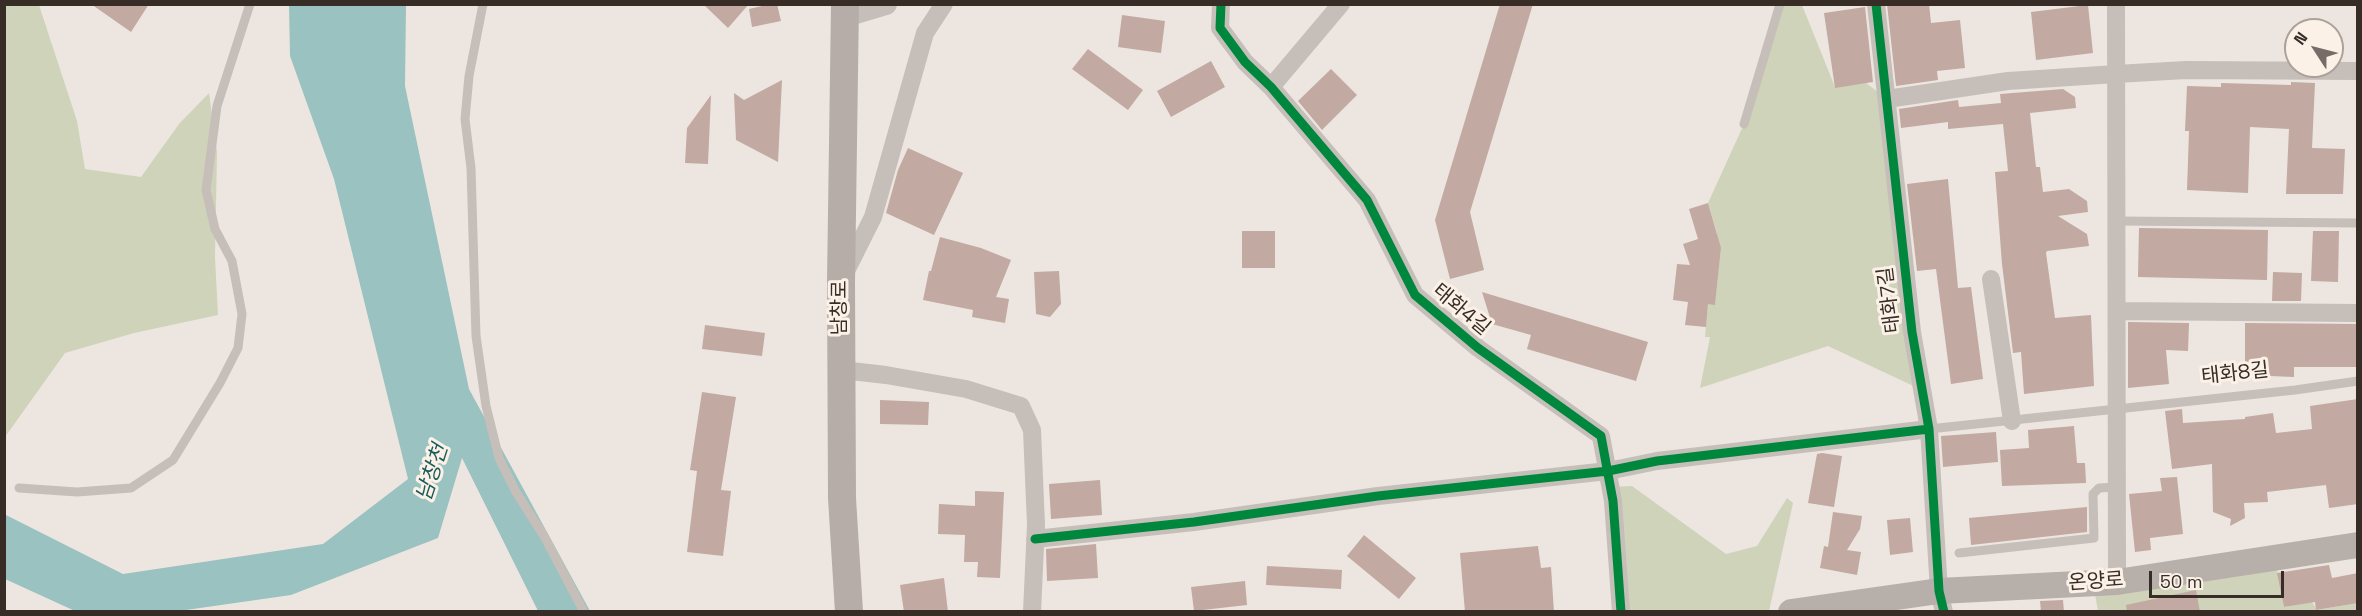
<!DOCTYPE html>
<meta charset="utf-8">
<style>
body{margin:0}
#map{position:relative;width:2362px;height:616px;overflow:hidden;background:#ede6e0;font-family:"Space Grotesk",sans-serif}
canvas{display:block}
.frame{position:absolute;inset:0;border:6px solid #382c27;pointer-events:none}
.north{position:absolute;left:2284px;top:18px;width:60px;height:60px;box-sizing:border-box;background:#fbf1e7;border:2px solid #ada29a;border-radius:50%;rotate:306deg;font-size:16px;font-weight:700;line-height:24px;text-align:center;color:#382c27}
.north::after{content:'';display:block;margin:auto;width:21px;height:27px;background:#776d68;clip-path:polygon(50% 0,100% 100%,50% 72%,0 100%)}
.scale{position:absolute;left:2149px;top:571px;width:135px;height:27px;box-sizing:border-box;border:3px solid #382c27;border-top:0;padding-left:8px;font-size:18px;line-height:21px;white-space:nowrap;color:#382c27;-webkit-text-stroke:4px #fbf1e7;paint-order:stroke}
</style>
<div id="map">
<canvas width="2362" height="616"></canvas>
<div class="frame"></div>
<div class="north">N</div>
<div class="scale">50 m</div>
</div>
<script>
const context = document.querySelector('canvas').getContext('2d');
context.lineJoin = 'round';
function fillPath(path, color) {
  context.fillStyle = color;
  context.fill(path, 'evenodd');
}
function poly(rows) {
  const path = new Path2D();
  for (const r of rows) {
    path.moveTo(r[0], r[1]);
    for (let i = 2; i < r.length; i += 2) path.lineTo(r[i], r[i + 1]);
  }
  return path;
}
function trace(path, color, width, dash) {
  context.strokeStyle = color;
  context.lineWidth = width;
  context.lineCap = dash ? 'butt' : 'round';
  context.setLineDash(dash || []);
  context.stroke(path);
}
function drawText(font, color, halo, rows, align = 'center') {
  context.font = font + ' "Space Grotesk","Noto Sans KR",sans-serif';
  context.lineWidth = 6;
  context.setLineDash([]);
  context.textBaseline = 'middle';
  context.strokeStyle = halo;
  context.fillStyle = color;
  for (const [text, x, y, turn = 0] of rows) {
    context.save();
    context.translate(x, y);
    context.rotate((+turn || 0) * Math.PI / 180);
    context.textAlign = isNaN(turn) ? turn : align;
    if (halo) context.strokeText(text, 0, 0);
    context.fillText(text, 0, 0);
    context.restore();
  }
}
fillPath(poly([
 [5,5,39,5,77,121,85,169,141,177,179,124,209,93,217,152,215,257,218,315,134,333,65,353,5,437],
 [1780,5,1802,5,1835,87,1866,83,1887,99,1922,390,1828,346,1700,388,1710,337,1705,337,1708,304,1715,304,1721,248,1717,247,1717,233,1708,203,1744,124],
 [1632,486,1726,554,1757,546,1787,498,1793,503,1769,611,1621,611,1610,487],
 [2275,558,2284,607,2312,602,2317,610,2357,603,2357,611,2098,611,2093,583]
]), '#cfd3b9');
fillPath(poly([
 [289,5,406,5,405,86,469,389,590,611,538,611,462,458,438,538,291,595,179,611,75,611,5,579,4,514,123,574,323,544,408,479,334,179,290,56]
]), '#9ac2c0');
fillPath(poly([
 [91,4,149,4,131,32],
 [703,4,749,4,728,28],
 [771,4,777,4,781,21,752,27,749,9],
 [1500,4,1533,4,1470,212,1484,270,1450,279,1435,220],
 [1887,4,1929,4,1931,23,1960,20,1965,68,1937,71,1938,80,1896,86],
 [2088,5,2093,53,2036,60,2031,12],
 [1865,7,1873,82,1835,88,1824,13],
 [1122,15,1165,21,1161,53,1118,47],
 [1088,49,1143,90,1128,110,1072,69],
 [1211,61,1225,87,1171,117,1157,91],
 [1331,69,1357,95,1322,130,1298,101],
 [782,80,778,162,736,140,734,93,744,100],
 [2291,82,2315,83,2312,148,2345,149,2343,194,2286,194,2289,129,2250,127,2248,193,2187,190,2189,131,2185,131,2187,86,2221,87,2221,83,2291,85],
 [2063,89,2075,97,2076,108,2030,113,2036,167,2040,167,2043,192,2069,189,2087,201,2088,212,2058,216,2087,234,2089,246,2047,251,2046,253,2055,318,2091,315,2094,386,2024,394,2021,352,2013,353,2002,264,1995,172,2008,171,2003,124,1948,129,1948,122,1901,128,1899,109,1958,100,1959,107,2001,103,2000,94],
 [711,95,708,164,685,163,687,128],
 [908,148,963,173,934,235,886,213,898,170],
 [1948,179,1958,288,1971,287,1983,379,1951,384,1936,269,1917,271,1907,184],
 [1708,203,1721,248,1715,305,1708,304,1706,327,1685,325,1688,302,1673,300,1677,264,1690,265,1683,244,1698,239,1689,209],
 [2139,228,2268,230,2267,280,2138,277],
 [1242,231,1275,231,1275,268,1242,268],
 [2313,231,2339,231,2338,282,2311,281],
 [940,237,981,248,1011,260,996,297,1009,299,1005,323,972,317,973,310,923,300,929,271,931,271],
 [1059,271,1061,304,1050,317,1036,314,1034,272],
 [2273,272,2302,273,2301,301,2272,301],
 [1482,292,1648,342,1636,381,1527,349,1531,335,1492,324],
 [2128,322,2189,323,2188,351,2166,350,2169,384,2128,388],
 [2245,323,2358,324,2358,367,2294,367,2294,377,2245,375],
 [705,325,765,333,762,356,702,349],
 [702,392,736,397,721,490,731,491,723,556,687,552,697,471,690,470],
 [2358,399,2358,504,2329,508,2326,485,2267,492,2268,502,2244,503,2245,518,2230,526,2231,519,2213,512,2212,464,2172,469,2165,411,2182,409,2183,423,2245,419,2245,417,2273,413,2276,433,2312,429,2310,406],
 [880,400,929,402,928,425,880,424],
 [2074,426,2077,463,2085,463,2086,483,2002,486,2000,450,2029,448,2028,430],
 [1996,432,1998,462,1943,467,1941,436],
 [1822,453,1842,456,1834,507,1808,503,1817,454],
 [2177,477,2183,534,2150,538,2151,550,2135,552,2129,494,2162,491,2160,478],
 [1100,480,1102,515,1051,519,1049,484],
 [975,491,1004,492,1000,578,977,577,978,562,964,562,965,535,938,534,939,504,975,506],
 [2087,507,2087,532,1971,545,1969,518],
 [1833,512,1862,516,1860,529,1847,550,1861,552,1857,575,1820,568,1824,546,1828,547],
 [1910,518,1913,552,1890,555,1887,520],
 [1364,535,1416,578,1399,599,1347,556],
 [1096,544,1098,578,1047,581,1046,549],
 [1538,546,1541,568,1551,567,1554,612,1465,612,1460,553],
 [2329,565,2332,578,2358,573,2358,603,2316,610,2315,602,2284,607,2277,573],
 [1267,566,1342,570,1341,589,1266,585],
 [944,578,948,612,904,612,900,585],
 [1245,581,1247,605,1194,611,1191,587],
 [2196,590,2200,612,2127,612,2126,605],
 [2063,600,2064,612,2041,612,2040,601]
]), '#c2a9a1');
trace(poly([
 [483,4,469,76,465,119,471,168,476,336,486,406,499,458,516,492,544,536,584,612],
 [1744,124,1780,4],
 [2117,221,2358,223],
 [1929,429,2295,390,2358,381],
 [19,488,77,492,131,488,173,460,220,383,238,348,242,314,232,261,215,229,206,190,217,106,250,4],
 [1959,553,2094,538,2093,494,2099,488,2117,487]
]), '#c6beb9', 9);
trace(poly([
 [1221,4,1220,28,1245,62,1271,87,1367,200,1415,295,1478,348,1601,436,1613,501,1621,612],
 [1876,4,1912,332,1929,429,1939,591,1944,612],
 [2116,4,2117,582],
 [1271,87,1341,4],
 [1887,99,2008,81,2116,74,2186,70,2358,71],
 [845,273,873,217,925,33,944,4],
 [1991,279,2012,421],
 [2117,311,2358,313],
 [842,370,886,375,966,389,1021,406,1032,430,1036,525,1032,612],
 [1035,539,1194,522,1378,496,1608,471,1657,461,1929,429]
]), '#c6beb9', 18);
trace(poly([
 [846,16,886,4]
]), '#c6beb9', 22);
trace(poly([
 [1791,612,1939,591,2117,582,2358,545]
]), '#b7afaa', 26);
trace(poly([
 [845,4,841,282,842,498,849,612]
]), '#b6ada8', 28);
trace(poly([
 [1221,4,1220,28,1245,62,1271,87,1367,200,1415,295,1478,348,1601,436,1613,501,1621,612],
 [1876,4,1912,332,1929,429,1939,591,1944,612],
 [1035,539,1194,522,1378,496,1608,471,1657,461,1929,429]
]), '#00873e', 9);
drawText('20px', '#382c27', '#fbf1e7', [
 ["태화7길",1890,300,-97],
 ["남창로",841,308,-90],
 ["태화4길",1461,310,40],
 ["태화8길",2235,374,-6],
 ["온양로",2096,582,-4]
]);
drawText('italic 21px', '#1a5b5c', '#fbf1e7', [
 ["남창천",433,473,-72]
]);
</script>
